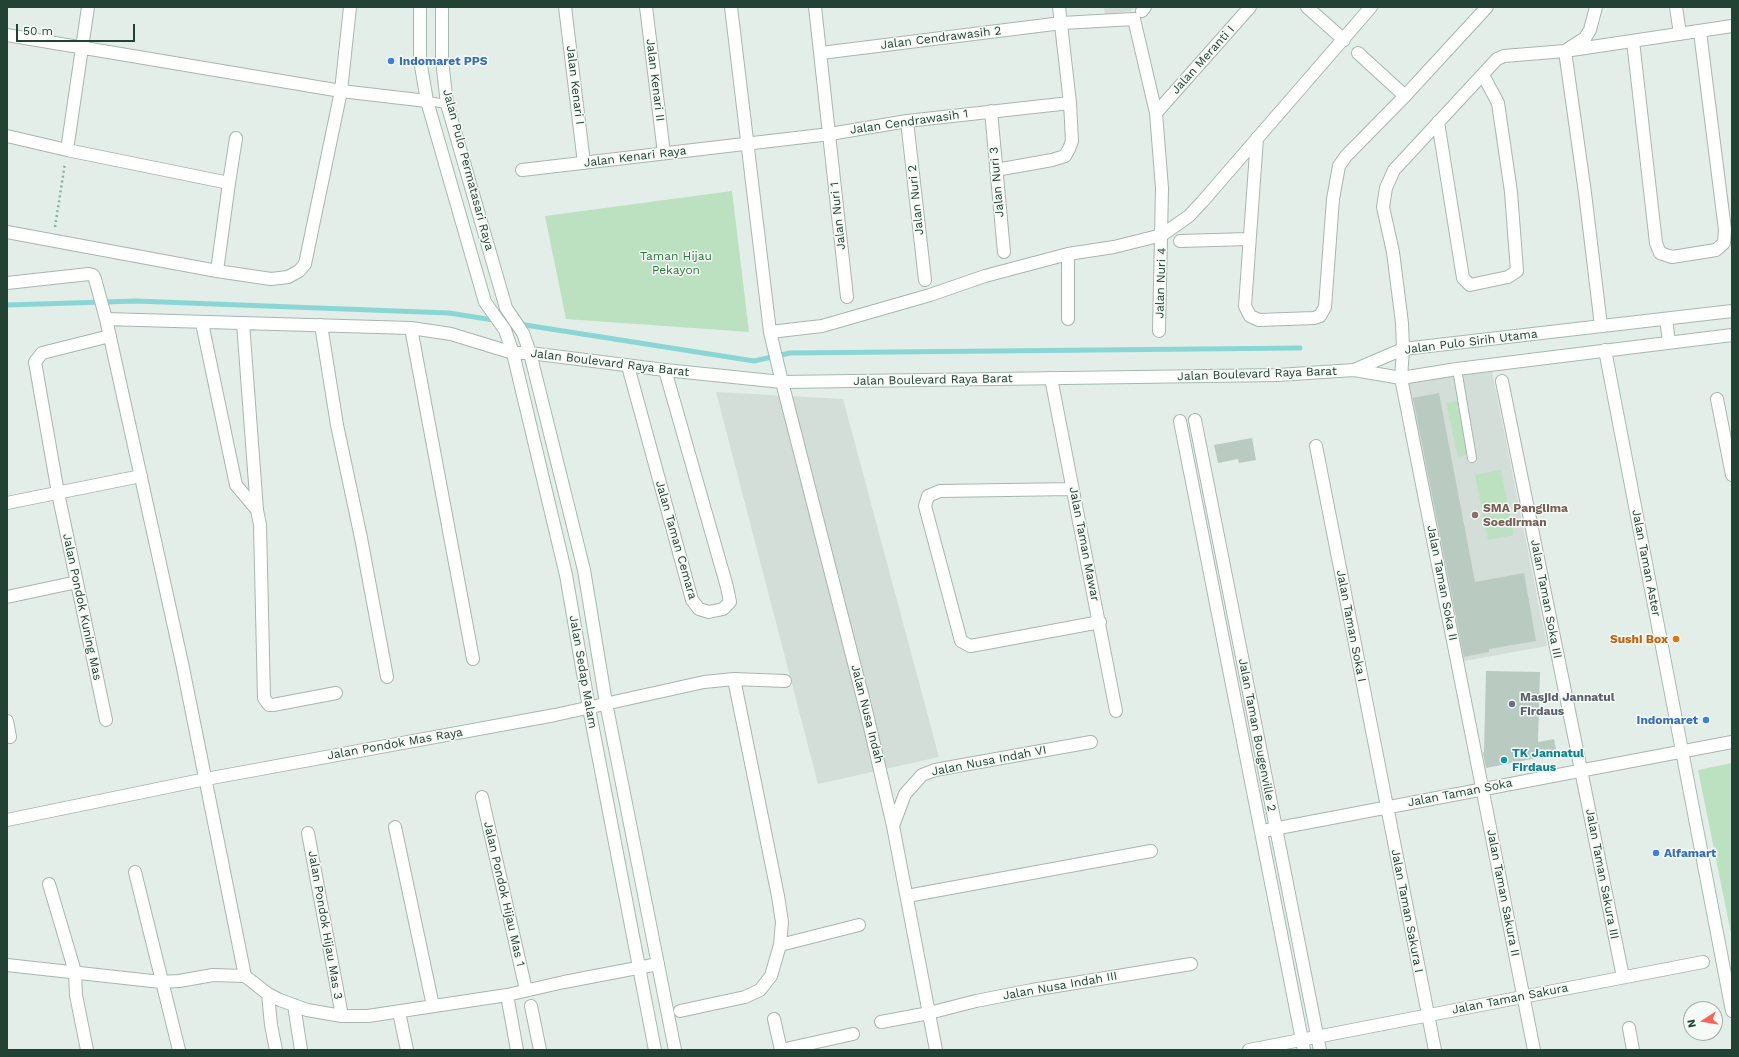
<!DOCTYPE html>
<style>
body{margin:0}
#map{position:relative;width:1739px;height:1057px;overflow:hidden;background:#e4eee8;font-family:"Work Sans",sans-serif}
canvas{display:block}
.frame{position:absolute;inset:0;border:8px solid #224234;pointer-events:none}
.north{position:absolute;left:1683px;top:1001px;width:40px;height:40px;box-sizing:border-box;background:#f5faf7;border:1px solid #a1b0a9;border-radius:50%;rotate:258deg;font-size:11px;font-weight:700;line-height:16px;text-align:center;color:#224234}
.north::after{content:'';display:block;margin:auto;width:14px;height:18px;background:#fa6257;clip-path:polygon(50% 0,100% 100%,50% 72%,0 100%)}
.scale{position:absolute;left:16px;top:24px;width:119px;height:18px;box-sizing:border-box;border:2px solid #224234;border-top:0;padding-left:5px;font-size:12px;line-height:14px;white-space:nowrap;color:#224234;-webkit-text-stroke:3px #f5faf7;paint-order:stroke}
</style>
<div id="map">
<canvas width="1739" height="1057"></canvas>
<div class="frame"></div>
<div class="north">N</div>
<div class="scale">50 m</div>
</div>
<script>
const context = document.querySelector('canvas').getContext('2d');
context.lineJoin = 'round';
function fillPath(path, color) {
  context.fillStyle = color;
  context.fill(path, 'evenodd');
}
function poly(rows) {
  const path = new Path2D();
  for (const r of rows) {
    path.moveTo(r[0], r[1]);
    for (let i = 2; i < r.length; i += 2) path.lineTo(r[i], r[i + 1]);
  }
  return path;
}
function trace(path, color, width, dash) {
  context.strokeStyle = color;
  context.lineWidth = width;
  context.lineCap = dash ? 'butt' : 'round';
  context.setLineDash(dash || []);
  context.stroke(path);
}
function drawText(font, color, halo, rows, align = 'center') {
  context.font = font + ' "Work Sans",sans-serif';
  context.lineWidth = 3;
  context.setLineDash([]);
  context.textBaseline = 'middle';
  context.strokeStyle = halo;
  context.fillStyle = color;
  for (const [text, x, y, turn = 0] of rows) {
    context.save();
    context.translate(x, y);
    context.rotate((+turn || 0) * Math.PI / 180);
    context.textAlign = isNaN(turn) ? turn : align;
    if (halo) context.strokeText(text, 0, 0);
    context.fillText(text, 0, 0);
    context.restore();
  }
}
fillPath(poly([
 [1104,7,1134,7,1131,11,1105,15],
 [1492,371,1547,646,1459,662,1402,383],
 [716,392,843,399,939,757,818,784]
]), '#d2ded7');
fillPath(poly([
 [732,191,749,332,566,319,545,216],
 [1461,401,1470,454,1458,457,1446,403],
 [1501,470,1514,535,1488,540,1475,475],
 [1732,763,1732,938,1698,770]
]), '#bce1c0');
trace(poly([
 [7,305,136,301,449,313,754,361,790,353,1300,348]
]), '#8ad6d4', 5);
fillPath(poly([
 [1439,393,1475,582,1524,573,1536,641,1489,649,1489,652,1464,657,1413,398],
 [1252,438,1256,460,1239,463,1238,459,1218,463,1214,445],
 [1486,671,1540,672,1538,742,1554,739,1557,754,1486,768,1483,753,1484,752]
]), '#b9cac0');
const lane = poly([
 [427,101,447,104],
 [1457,369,1472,458]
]);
const street = poly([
 [565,7,584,163],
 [646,7,664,153],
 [731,7,770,332,782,382,866,710,893,826,936,1050],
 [815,7,847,297],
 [1307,7,1344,40],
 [1676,7,1680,34],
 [1142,11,1145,7],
 [7,35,341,91,427,101],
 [1633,41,1656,243,1660,253,1672,257,1716,250,1724,243,1725,230,1700,32],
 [1568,49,1585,38,1590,30,1596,7],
 [1565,51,1585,193,1601,326],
 [821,53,1062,23,1134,19,1156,113,1162,188,1159,331],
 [1358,53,1405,96],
 [991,111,1004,252],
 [1156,113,1250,7],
 [907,121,925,280],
 [1438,122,1463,278,1470,285,1508,277,1517,271,1511,192,1498,103,1483,75],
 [7,136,67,150,229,183,217,271],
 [1257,138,1245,306,1250,316,1259,320,1314,318,1320,316,1325,307,1333,199,1339,166,1346,156,1405,96,1487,7],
 [67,150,88,7],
 [522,170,830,134,907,121,1070,103],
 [996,170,1052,160,1065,156,1069,149,1072,141,1070,103,1059,7],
 [229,183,236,138],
 [7,232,217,271,271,279,288,277,299,271,305,264,341,91,350,7],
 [1180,241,1249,239],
 [1068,254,1068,319],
 [7,283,89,274,93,275,95,279,106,319,182,663,245,976],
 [106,319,411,328,451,334,513,353],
 [202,323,236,485,257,510,260,525,264,698,269,705,273,705,336,693],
 [243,323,257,510],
 [321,325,337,425,361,538,387,677],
 [411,328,473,659],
 [770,332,822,326,930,295,985,276,1068,254,1114,247,1162,235,1189,216,1203,201,1371,7],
 [628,366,692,600,699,609,709,612,723,609,730,602,727,587,665,370],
 [1051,378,1116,711],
 [1502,381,1623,977],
 [1717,399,1732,475],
 [1195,420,1320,1050],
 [1180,421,1304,1050],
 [1316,446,1435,1050],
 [1073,489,940,491,928,496,925,506,961,641,970,646,987,643,1100,622],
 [7,503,141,476],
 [7,597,77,582],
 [106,720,58,493,35,362,42,353,110,336],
 [7,721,10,737],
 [482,797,526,990],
 [7,820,206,779,555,715,704,682,734,679,785,681],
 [893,826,905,794,922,775,935,770,1091,742],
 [395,827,433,1006],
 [1268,830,1732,742],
 [308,833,342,1016],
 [135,872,179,1050],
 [49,884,75,972,76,995,87,1050],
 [907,896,1151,851],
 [780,945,859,925],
 [7,965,161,982,179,981,213,975,245,976,268,994,280,1000,307,1010,342,1016,368,1016,507,995,564,982,658,964],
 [268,994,271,1025,276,1050],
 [507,995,517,1050],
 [294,1005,301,1050],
 [531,1006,540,1050],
 [680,1011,745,997,760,990,771,976,780,945,782,922,778,896,734,679],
 [399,1012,407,1050],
 [774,1019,781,1050],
 [881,1022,929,1013,976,1001,1032,990,1191,964],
 [1629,1028,1633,1050],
 [781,1050,853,1034],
 [1249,1050,1703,962],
 [1534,1050,1401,378,1403,349,1402,323,1393,252,1383,207,1386,188,1394,170,1497,59,1504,56,1565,51,1732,26]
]);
const secondary = poly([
 [420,7,420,60,427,101,485,302,505,330,513,353,566,575,589,708,655,1050],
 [442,7,442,60,447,104,506,308,523,333,530,353,584,570,606,703,675,1050],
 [1666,319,1669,342],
 [1605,350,1732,1011],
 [513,353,530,353,665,370,782,382,1278,375,1354,370,1401,378,1457,369,1732,335],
 [1354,370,1403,349,1732,311]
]);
trace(lane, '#a6b7ae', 10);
trace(street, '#a6b7ae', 14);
trace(secondary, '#a2bbae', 14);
trace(poly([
 [55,227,65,163]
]), '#83b49c', 2.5, [2, 3]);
trace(lane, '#fff', 8);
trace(street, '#fff', 12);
trace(secondary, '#fff', 12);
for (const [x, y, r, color] of [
 [391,61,4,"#3f7fe0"],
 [1475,515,4,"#8d6e63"],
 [1676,639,4,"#e8710a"],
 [1512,704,4,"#6b7280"],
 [1706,720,4,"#3f7fe0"],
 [1504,760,4,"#0f9aa8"],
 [1656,853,4,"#3f7fe0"]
]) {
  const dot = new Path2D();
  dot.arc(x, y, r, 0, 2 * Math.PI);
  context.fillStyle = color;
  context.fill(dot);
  trace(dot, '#f5faf7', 1.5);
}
drawText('12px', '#224234', '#f5faf7', [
 ["Jalan Cendrawasih 2",941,38,-7],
 ["Jalan Meranti I",1203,60,-48],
 ["Jalan Kenari II",655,80,83],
 ["Jalan Kenari I",575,85,83],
 ["Jalan Cendrawasih 1",909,122,-8],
 ["Jalan Kenari Raya",635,157,-7],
 ["Jalan Pulo Permatasari Raya",468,170,75],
 ["Jalan Nuri 3",997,182,-95],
 ["Jalan Nuri 2",916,200,-96],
 ["Jalan Nuri 1",838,216,-96],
 ["Jalan Nuri 4",1161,283,-88],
 ["Jalan Pulo Sirih Utama",1471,342,-7],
 ["Jalan Boulevard Raya Barat",610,363,7],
 ["Jalan Boulevard Raya Barat",1257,374,-2],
 ["Jalan Boulevard Raya Barat",933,380,-1],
 ["Jalan Taman Cemara",676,540,74],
 ["Jalan Taman Mawar",1084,544,79],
 ["Jalan Taman Aster",1646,563,79],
 ["Jalan Taman Soka II",1442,583,79],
 ["Jalan Taman Soka III",1546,599,79],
 ["Jalan Pondok Kuning Mas",82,607,78],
 ["Jalan Taman Soka I",1351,626,79],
 ["Jalan Sedap Malam",583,672,80],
 ["Jalan Nusa Indah",867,714,76],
 ["Jalan Taman Bougenville 2",1257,735,79],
 ["Jalan Pondok Mas Raya",395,744,-10],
 ["Jalan Nusa Indah VI",989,761,-11],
 ["Jalan Taman Soka",1460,793,-11],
 ["Jalan Taman Sakura III",1602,874,79],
 ["Jalan Taman Sakura II",1503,893,79],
 ["Jalan Pondok Hijau Mas 1",504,894,77],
 ["Jalan Taman Sakura I",1407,911,79],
 ["Jalan Pondok Hijau Mas 3",325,925,80],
 ["Jalan Nusa Indah III",1060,986,-10],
 ["Jalan Taman Sakura",1510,999,-11]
]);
drawText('bold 12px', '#366cbe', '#f5faf7', [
 ["Indomaret PPS",399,61],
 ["Indomaret",1698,720,"right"],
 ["Alfamart",1664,853]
], 'left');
drawText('12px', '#297b3b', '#f5faf7', [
 ["Taman Hijau",676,256],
 ["Pekayon",676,270]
]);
drawText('bold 12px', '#785e54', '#f5faf7', [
 ["SMA Panglima",1483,508],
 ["Soedirman",1483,522]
], 'left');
drawText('bold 12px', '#c56008', '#f5faf7', [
 ["Sushi Box",1668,639]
], 'right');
drawText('bold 12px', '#5b616d', '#f5faf7', [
 ["Masjid Jannatul",1520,697],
 ["Firdaus",1520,711]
], 'left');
drawText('bold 12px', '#0d838f', '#f5faf7', [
 ["TK Jannatul",1512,753],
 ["Firdaus",1512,767]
], 'left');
</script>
